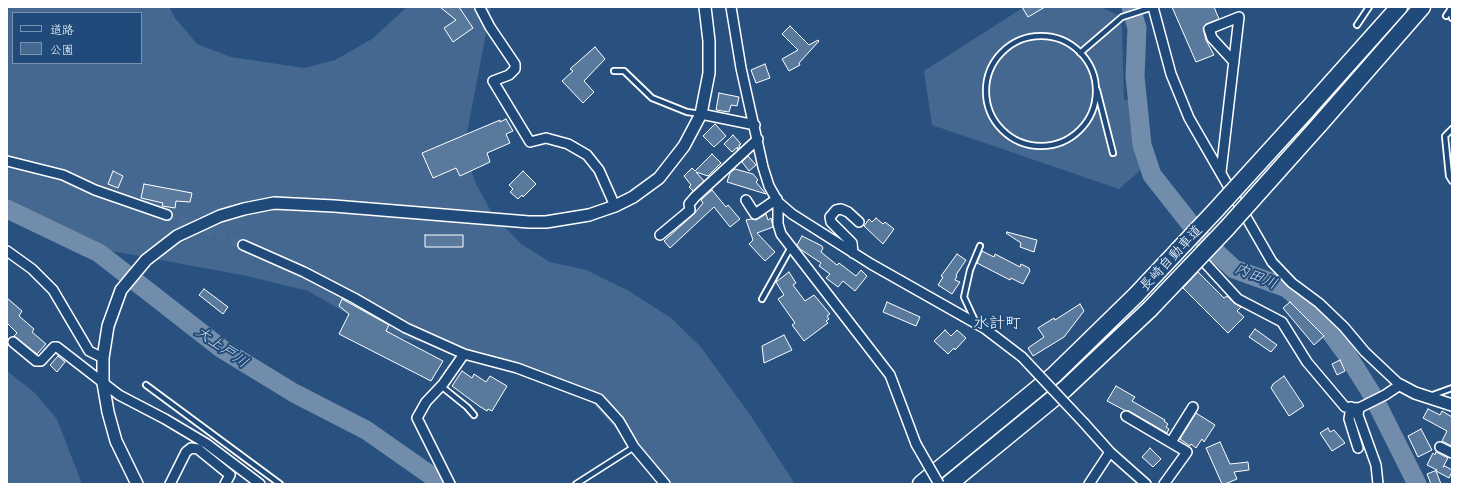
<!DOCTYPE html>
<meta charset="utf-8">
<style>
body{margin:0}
#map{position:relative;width:1459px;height:491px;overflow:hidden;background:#28517f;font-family:Mali,"Klee One",sans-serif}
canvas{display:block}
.frame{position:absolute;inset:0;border:8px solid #fff;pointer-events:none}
.legend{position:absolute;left:12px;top:12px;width:130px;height:52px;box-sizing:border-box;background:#1f4a7a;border:1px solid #7992af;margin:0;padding:5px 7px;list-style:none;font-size:12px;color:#fff}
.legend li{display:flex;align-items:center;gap:8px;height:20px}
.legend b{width:20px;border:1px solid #7992af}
</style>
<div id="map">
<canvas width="1459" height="491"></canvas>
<div class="frame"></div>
<ul class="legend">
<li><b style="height:5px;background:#1f4a7a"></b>道路</li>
<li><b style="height:11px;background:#446890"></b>公園</li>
</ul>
</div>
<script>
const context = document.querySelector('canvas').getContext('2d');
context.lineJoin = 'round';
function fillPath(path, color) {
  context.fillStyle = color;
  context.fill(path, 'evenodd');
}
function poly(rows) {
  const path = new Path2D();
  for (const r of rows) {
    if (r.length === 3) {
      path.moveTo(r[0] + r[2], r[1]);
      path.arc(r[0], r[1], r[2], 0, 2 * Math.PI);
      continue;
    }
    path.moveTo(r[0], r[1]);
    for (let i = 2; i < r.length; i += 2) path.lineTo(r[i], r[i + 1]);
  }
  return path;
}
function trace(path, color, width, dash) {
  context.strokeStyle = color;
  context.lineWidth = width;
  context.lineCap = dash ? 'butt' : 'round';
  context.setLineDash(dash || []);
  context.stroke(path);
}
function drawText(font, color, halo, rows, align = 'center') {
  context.font = font + ' Mali,"Klee One",sans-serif';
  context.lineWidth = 4;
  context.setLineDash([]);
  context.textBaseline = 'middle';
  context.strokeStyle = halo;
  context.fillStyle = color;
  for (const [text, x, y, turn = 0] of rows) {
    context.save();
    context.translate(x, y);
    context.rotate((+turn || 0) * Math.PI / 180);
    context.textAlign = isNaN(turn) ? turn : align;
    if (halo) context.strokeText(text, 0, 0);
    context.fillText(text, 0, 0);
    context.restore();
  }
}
fillPath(poly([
 [7,7,169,7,175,18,197,44,231,57,304,68,335,60,372,39,407,7,491,7,467,133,467,157,475,182,492,213,521,244,550,262,586,270,629,291,671,318,700,346,751,416,795,484,657,484,627,441,591,401,561,381,526,366,390,335,348,314,308,291,247,276,85,246,7,218],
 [13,13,141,13,141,63,13,63],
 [1024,7,1101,7,1117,15,1122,27,1124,100,1131,100,1142,169,1119,189,932,125,924,71],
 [7,371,35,393,57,419,82,484,7,484]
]), '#446890');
trace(poly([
 [1131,7,1137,28,1135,76,1142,145,1152,175,1204,241,1234,269,1287,288,1320,318,1348,356,1373,396,1417,484],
 [7,209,99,253,222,349,294,393,366,430,436,479,439,484]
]), '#718dab', 19);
const building = poly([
 [440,7,459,7,473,28,453,42,444,28,456,20,440,7],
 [1022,7,1045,7,1028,17,1022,7],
 [1172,7,1214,7,1219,19,1206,24,1203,28,1206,40,1214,55,1196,62,1172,7],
 [790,26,809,45,818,40,819,41,799,63,800,65,789,71,782,59,798,50,782,34,790,26],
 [595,47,605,59,584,81,594,92,583,103,562,81,573,71,570,69,595,47],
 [765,64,770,78,756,83,751,70,765,64],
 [719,93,739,97,737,106,731,105,729,112,716,110,719,93],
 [506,119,513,131,506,134,510,143,487,153,490,162,460,176,456,168,433,178,422,153,500,120,500,122,506,119],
 [715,124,726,136,714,147,703,136,715,124],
 [733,135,741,144,739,145,740,147,737,151,738,147,732,152,724,144,733,135],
 [712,154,721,163,708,176,696,172,704,181,693,191,689,187,691,185,684,176,692,168,695,171,712,154],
 [748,156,756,165,749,171,742,162,748,156],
 [735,169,753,174,758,180,756,182,766,194,727,182,730,173,735,169],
 [113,171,123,176,118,188,108,184,113,171],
 [523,171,536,184,523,197,522,195,518,199,510,192,513,189,509,185,523,171],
 [144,184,192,193,190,202,176,201,175,208,162,206,163,203,141,198,144,184],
 [712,190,726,207,728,205,740,219,730,227,714,207,670,248,664,241,694,214,703,203,701,200,712,190],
 [766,214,768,220,771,218,773,227,757,233,775,252,765,261,749,244,753,240,746,220,751,219,756,220,766,214],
 [876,218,883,224,885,222,894,229,883,244,864,226,869,219,872,222,876,218],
 [1007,232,1037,240,1034,252,1020,247,1021,243,1006,233,1007,232],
 [425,235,463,235,463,247,425,247,425,235],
 [802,236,822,246,823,248,821,252,837,265,839,263,856,276,861,270,867,276,855,291,843,281,838,287,826,278,830,274,819,266,821,263,800,249,797,245,802,236],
 [982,251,994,257,995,254,1020,267,1021,264,1029,268,1030,271,1023,284,1011,278,1010,280,977,263,982,251],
 [957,254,966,260,956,275,957,276,955,280,960,282,952,294,938,285,943,277,941,276,957,254],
 [789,272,796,283,793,285,805,301,814,295,830,314,827,316,829,319,826,321,828,323,804,341,792,325,795,323,778,299,784,295,776,282,789,272],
 [1198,272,1224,298,1227,296,1234,303,1241,307,1237,311,1244,317,1228,333,1183,288,1198,272],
 [204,289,228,307,223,314,199,295,204,289],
 [7,298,22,311,19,316,34,329,32,332,46,344,37,354,14,336,17,333,7,323,7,298],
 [342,299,389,325,386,331,443,361,431,381,339,334,349,314,339,306,342,299],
 [887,302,920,317,916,326,883,312,887,302],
 [1290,302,1324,336,1314,345,1283,308,1290,302],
 [1080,304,1084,311,1064,337,1033,356,1028,348,1044,337,1038,328,1054,318,1055,320,1080,304],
 [1255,329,1277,345,1271,352,1249,337,1255,329],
 [945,330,951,336,957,330,966,338,955,350,954,348,948,354,934,341,945,330],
 [784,335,792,350,764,363,762,346,784,335],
 [58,356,65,362,57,372,50,365,58,356],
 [1340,360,1345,371,1337,375,1332,364,1340,360],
 [462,371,472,378,474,374,486,382,490,376,507,386,492,411,488,409,487,411,479,406,452,386,462,371],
 [1284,376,1304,406,1289,416,1271,388,1273,384,1284,376],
 [1116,386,1135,397,1132,401,1165,420,1164,421,1168,424,1166,427,1169,429,1167,433,1129,411,1124,410,1107,401,1116,386],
 [1428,409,1440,415,1442,411,1452,417,1452,446,1442,441,1447,431,1423,418,1428,409],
 [1196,413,1215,425,1204,442,1202,439,1196,448,1191,444,1190,446,1180,439,1196,413],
 [1328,428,1330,432,1334,430,1345,443,1332,451,1320,433,1328,428],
 [1421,429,1432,450,1418,457,1408,436,1421,429],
 [1220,442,1230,464,1248,462,1249,470,1234,472,1237,479,1225,484,1222,484,1206,448,1220,442],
 [1150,448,1161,459,1153,467,1142,457,1150,448],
 [1436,452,1448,458,1443,467,1445,466,1452,470,1452,472,1449,478,1436,471,1441,484,1431,484,1427,474,1437,470,1427,465,1433,453,1435,455,1436,452]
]);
fillPath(building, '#5a7a9d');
trace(building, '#fff', 1);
trace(poly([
 [167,215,243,245]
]), '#486b92', 9, [9, 4.5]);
const service = poly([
 [1450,9,1452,18],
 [1446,16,1452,7],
 [1357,25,1369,7],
 [1041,91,55],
 [1080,53,1122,17,1153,7],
 [614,71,624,71,652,98,687,112,701,114],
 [1097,90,1113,153],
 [1452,129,1445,136,1449,176,1452,181],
 [762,299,791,247],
 [975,321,964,297,970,270,980,246],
 [146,385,280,484],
 [441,386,467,407,474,415],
 [1430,396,1452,388],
 [576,484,634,447]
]);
const minor = poly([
 [731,7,741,68,763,167,769,186,778,202,792,214,871,264,984,328,1022,357],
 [1153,7,1171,74,1189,118,1272,262,1292,283,1319,303,1344,327,1365,352,1400,385,1385,395,1359,408,1345,407,1307,362,1282,322,1238,299,1205,263],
 [480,8,490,27,515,64,515,69,509,75,493,81,530,142,546,138,568,144,587,155,599,170,615,206],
 [701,114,755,125],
 [7,161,63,175,95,190,167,215],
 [1221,172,1239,17,1209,29,1212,38,1234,62],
 [746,200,755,214,777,199],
 [778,202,778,224,781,234,890,375,916,444],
 [660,235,690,210,689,204,695,197,758,139],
 [243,245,304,272,354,298,406,328,464,354,517,368,599,399,619,421,634,447,665,484],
 [7,251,32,269,53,290,89,351,103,358],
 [853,253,852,243,831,222,830,217,836,210,841,209,848,212,859,222],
 [13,342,36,361,41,361,54,347,57,347,119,395,165,419,207,444,260,484],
 [1351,407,1349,419,1358,448],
 [1359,408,1358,415,1376,465,1378,484],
 [1126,416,1187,452,1164,484],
 [1084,423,1110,452,1146,484],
 [1171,442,1193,407],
 [1440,447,1452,453],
 [170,484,186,452,191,448,198,449,230,475,225,484],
 [450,484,417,418,426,402,443,384,464,354],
 [1089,484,1110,452]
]);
const tertiary = poly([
 [1400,385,1415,393,1452,405],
 [137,484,116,441,108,412,103,383,103,358,108,326,121,290,146,260,177,236,220,216,244,209,274,203,334,206,529,222,546,222,589,215,615,206,633,197,659,178,684,146,701,114,709,73,709,41,705,7]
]);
const motorway = poly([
 [1307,110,1399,7],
 [1319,125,1422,7],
 [921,484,1054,375,1136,295],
 [949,484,1065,389,1150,309]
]);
trace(service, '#fff', 8);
trace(minor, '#fff', 12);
trace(tertiary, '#fff', 14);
trace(motorway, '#fff', 19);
trace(service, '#1f4a7a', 4.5);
trace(minor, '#1f4a7a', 9);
trace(tertiary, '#1f4a7a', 11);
trace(motorway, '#1f4a7a', 16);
const minorBridge = poly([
 [1022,357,1084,423],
 [916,444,939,484]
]);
const motorwayBridge = poly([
 [1136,295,1215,211,1307,110],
 [1150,309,1227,228,1319,125]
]);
trace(minorBridge, '#fff', 12, []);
trace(motorwayBridge, '#fff', 19, []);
trace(minorBridge, '#1f4a7a', 9);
trace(motorwayBridge, '#1f4a7a', 16);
drawText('14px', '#fff', '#1f4a7a', [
 ["長崎自動車道",1171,258,-47]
]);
drawText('italic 15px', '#d4dde6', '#1f4a7a', [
 ["内田川",1256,276,23],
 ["大上戸川",222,347,35]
]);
drawText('16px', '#fff', '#1f4a7a', [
 ["水計町",997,323]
]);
</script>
